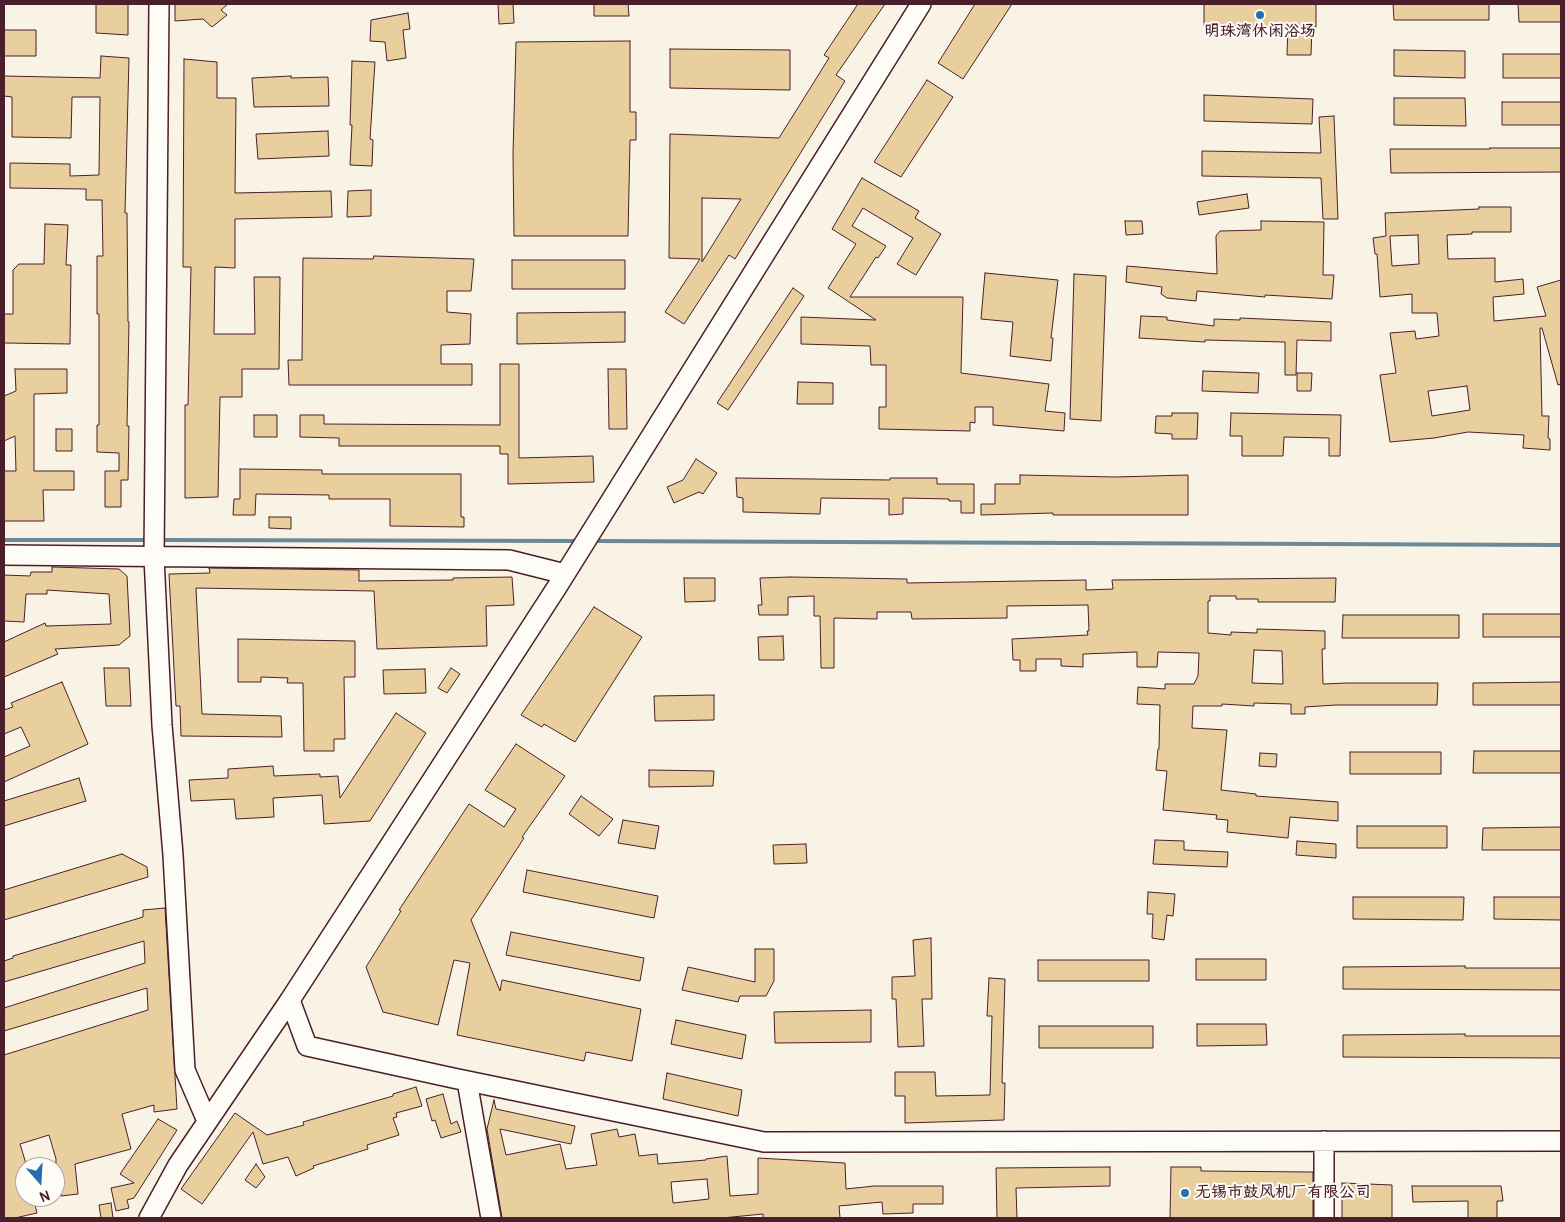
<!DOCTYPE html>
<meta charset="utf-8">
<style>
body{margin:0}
#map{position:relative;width:1565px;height:1222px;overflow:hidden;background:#f9f3e5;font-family:Pangolin,sans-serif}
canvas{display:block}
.frame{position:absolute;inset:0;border:5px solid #4a1f2b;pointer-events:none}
.north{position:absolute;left:15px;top:1157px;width:50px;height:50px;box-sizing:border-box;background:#fdfcf7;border:1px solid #b5a4a5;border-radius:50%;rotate:161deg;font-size:14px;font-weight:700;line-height:20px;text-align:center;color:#4a1f2b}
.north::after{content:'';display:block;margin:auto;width:18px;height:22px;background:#1f6fb2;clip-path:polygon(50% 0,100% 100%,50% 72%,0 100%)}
</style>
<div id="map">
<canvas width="1565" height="1222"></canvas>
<div class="frame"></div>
<div class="north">N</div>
</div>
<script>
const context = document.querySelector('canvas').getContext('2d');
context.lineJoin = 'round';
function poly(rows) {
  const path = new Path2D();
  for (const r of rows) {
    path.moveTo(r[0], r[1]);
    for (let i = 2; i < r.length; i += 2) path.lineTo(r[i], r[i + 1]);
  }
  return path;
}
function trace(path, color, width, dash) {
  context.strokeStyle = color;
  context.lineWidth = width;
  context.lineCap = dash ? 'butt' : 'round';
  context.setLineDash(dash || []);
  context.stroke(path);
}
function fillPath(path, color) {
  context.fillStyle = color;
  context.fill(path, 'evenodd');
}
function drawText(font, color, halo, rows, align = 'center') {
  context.font = font + ' Pangolin,"LXGW WenKai TC",sans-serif';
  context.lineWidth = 4;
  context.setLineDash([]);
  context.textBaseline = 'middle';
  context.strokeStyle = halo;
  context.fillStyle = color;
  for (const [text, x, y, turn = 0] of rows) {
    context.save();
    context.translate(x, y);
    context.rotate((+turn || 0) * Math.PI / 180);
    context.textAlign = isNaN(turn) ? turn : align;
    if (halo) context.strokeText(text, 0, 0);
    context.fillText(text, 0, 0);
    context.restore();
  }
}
trace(poly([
 [4,540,149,540],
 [159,540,579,541],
 [594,541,1561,545]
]), '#6c8998', 4);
const building = poly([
 [96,4,128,4,128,35,96,33,96,4],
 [175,4,228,4,221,10,227,15,212,27,203,19,175,21,175,4],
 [498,4,513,4,514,23,499,24,498,4],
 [594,4,628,4,629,16,594,16,594,4],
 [858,4,885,4,836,75,845,81,735,259,729,255,684,324,665,312,700,259,669,258,670,134,779,138,829,58,824,55,858,4],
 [702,198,741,199,702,262,702,198],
 [975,4,1012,4,963,79,938,63,975,4],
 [1204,4,1316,4,1316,27,1312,27,1311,55,1287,55,1288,26,1204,26,1204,4],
 [1393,4,1489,4,1489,20,1394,20,1393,4],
 [1518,4,1561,4,1561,22,1519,22,1518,4],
 [408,13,410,29,403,30,406,58,387,61,385,42,370,41,371,20,408,13],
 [4,30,36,30,36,56,4,56,4,30],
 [630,41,630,112,636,112,636,140,630,140,628,236,514,236,513,154,516,42,630,41],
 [670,49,790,50,790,90,670,88,670,49],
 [1394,50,1465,51,1465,78,1394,76,1394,50],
 [1503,54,1561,54,1561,78,1503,78,1503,54],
 [101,56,129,58,125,213,127,213,128,322,129,322,127,426,129,426,128,480,121,480,121,507,105,507,105,471,119,471,119,453,97,452,97,425,99,425,99,314,97,314,97,256,103,256,102,200,86,200,86,189,10,188,10,163,70,164,70,176,99,175,100,97,72,97,71,138,12,137,12,97,4,96,4,76,100,78,101,56],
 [184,59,217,62,217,98,236,98,235,193,331,191,332,217,235,219,235,268,215,267,214,334,255,334,254,277,280,277,279,369,242,369,242,397,220,397,218,497,185,498,185,405,188,405,191,267,183,267,184,59],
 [352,61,375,62,370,139,373,140,372,166,350,165,352,125,350,125,352,61],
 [291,76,291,78,328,77,329,106,254,107,252,78,291,76],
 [927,80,953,97,901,177,874,162,927,80],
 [1204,95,1313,99,1312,124,1204,121,1204,95],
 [1394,98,1465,98,1466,126,1394,125,1394,98],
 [1502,102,1561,102,1561,125,1502,125,1502,102],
 [1334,116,1338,219,1323,219,1321,178,1202,176,1202,151,1321,153,1319,117,1334,116],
 [328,131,329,156,258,159,256,134,328,131],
 [1490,148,1561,148,1561,172,1391,173,1390,149,1490,149,1490,148],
 [862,178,919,211,915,218,941,234,916,275,897,264,913,238,863,208,852,226,886,246,878,258,876,257,850,297,963,297,961,373,1049,384,1045,411,1065,413,1064,431,993,425,993,407,975,407,975,423,970,422,970,431,879,429,879,407,886,407,886,365,871,365,870,346,801,344,801,317,876,320,828,288,856,244,832,229,862,178],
 [371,190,371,216,347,217,348,191,371,190],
 [1247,194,1249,208,1199,215,1197,202,1247,194],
 [1479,207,1511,207,1511,232,1472,232,1472,234,1447,235,1448,259,1495,258,1495,282,1523,279,1524,294,1493,297,1494,321,1546,316,1537,287,1561,280,1561,384,1558,385,1542,328,1540,328,1542,416,1549,416,1548,438,1550,439,1550,450,1523,448,1524,435,1468,432,1434,438,1390,442,1380,375,1396,373,1390,333,1415,331,1416,339,1439,336,1437,313,1412,313,1412,294,1380,297,1377,254,1375,254,1373,238,1386,236,1385,213,1479,209,1479,207],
 [1418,235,1419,264,1392,266,1390,236,1418,235],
 [1467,386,1470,410,1432,416,1428,391,1467,386],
 [1125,221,1142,221,1143,234,1126,235,1125,221],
 [1261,221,1324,222,1323,275,1334,275,1332,299,1265,295,1265,297,1197,291,1196,301,1167,298,1161,294,1162,287,1126,282,1127,266,1217,274,1216,236,1220,231,1261,230,1261,221],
 [45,224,68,225,66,265,71,265,70,344,4,343,4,314,13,314,13,270,19,264,44,264,45,224],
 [374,256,474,259,471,291,447,291,447,312,471,314,470,344,441,345,441,364,472,364,472,385,289,385,288,360,302,360,303,258,373,259,374,256],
 [512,260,625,260,625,289,512,289,512,260],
 [985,273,1058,280,1051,338,1053,338,1051,361,1010,356,1013,322,981,319,985,273],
 [1074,274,1106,276,1101,421,1070,419,1074,274],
 [793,288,804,296,728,410,717,403,793,288],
 [625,312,625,342,517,344,517,313,625,312],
 [1141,316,1167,317,1167,320,1214,326,1214,319,1240,320,1240,318,1331,322,1331,341,1297,340,1296,375,1285,375,1285,342,1205,340,1205,342,1139,338,1141,316],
 [500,364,519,364,519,458,593,456,594,482,508,484,508,454,500,454,500,446,339,446,339,438,300,437,300,415,324,415,324,424,500,425,500,364],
 [15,369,67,369,67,393,34,394,34,471,74,471,74,490,43,490,44,521,4,521,4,471,16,471,15,436,4,441,4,396,16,391,15,369],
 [608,369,626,369,627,429,609,429,608,369],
 [1203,371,1259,373,1258,393,1202,391,1203,371],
 [1297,373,1312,373,1311,391,1297,391,1297,373],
 [798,382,833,383,833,404,797,404,798,382],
 [1172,413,1198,413,1197,439,1172,439,1172,434,1155,433,1156,416,1172,416,1172,413],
 [1231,413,1341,415,1340,456,1329,456,1329,438,1284,437,1283,456,1242,456,1242,436,1230,436,1231,413],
 [254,415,277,415,277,437,254,437,254,415],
 [56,429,72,429,72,451,56,451,56,429],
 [696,459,717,473,703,494,699,492,674,503,667,487,683,480,696,459],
 [240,469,322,470,322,474,461,474,461,517,464,517,464,527,390,526,390,499,329,499,329,495,256,494,255,515,233,515,234,499,240,499,240,469],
 [1020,475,1115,477,1188,475,1188,515,1053,515,1053,513,981,515,981,504,995,504,995,484,1020,484,1020,475],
 [736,478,890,480,890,478,937,478,937,484,974,484,974,513,961,513,961,501,949,501,949,499,903,498,903,514,889,515,889,499,821,498,820,514,743,512,743,498,737,497,736,478],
 [269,517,291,517,291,529,269,528,269,517],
 [52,567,119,569,127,576,130,636,119,645,55,649,58,654,4,677,4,642,45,623,46,626,111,624,109,594,47,590,47,594,26,594,24,622,4,621,4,575,30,576,31,572,52,572,52,567],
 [209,568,359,570,359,581,453,580,453,578,512,577,514,605,486,606,487,646,377,649,374,591,196,588,202,714,281,716,282,737,181,736,180,706,176,706,169,574,210,573,209,568],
 [790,577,907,579,907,583,1086,580,1086,590,1113,589,1112,580,1336,578,1335,602,1258,602,1258,599,1236,599,1236,596,1210,596,1210,601,1208,601,1208,633,1231,635,1231,632,1257,633,1257,629,1325,631,1325,649,1322,649,1323,684,1347,683,1438,683,1437,705,1336,705,1305,707,1305,714,1291,714,1291,704,1254,703,1254,706,1222,704,1222,706,1193,706,1192,728,1227,730,1221,790,1256,794,1256,796,1338,802,1338,821,1290,817,1288,838,1227,832,1228,820,1216,819,1217,815,1163,810,1167,771,1156,770,1158,749,1159,749,1160,705,1137,704,1138,687,1165,689,1165,684,1194,684,1198,676,1199,653,1158,652,1157,667,1137,667,1137,652,1083,654,1083,667,1061,666,1061,659,1036,659,1036,671,1020,671,1020,660,1013,660,1012,639,1088,635,1087,631,1089,631,1088,605,1007,606,1007,618,912,619,911,612,877,612,877,619,834,618,834,668,821,668,820,616,814,616,814,596,788,597,788,615,759,615,758,605,762,605,760,578,790,577],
 [1254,650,1282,651,1283,684,1252,683,1254,650],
 [684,578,715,578,715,601,685,602,684,578],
 [594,607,642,637,575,742,544,724,542,727,521,715,594,607],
 [1483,614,1561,614,1561,637,1483,637,1483,614],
 [1343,615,1459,615,1459,638,1342,638,1343,615],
 [783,636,784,660,759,660,758,637,783,636],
 [238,639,355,641,355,677,344,677,345,739,334,739,334,751,304,751,303,683,287,683,288,678,261,677,261,682,238,682,238,639],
 [104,668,129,668,131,706,106,706,104,668],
 [451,668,460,674,447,693,438,688,451,668],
 [425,669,426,693,384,694,383,670,425,669],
 [62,682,88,744,4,782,4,757,30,746,21,727,4,734,4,710,13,707,11,703,62,682],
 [1561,682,1561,705,1473,705,1473,683,1561,682],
 [714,695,714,720,655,721,654,696,714,695],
 [396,713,426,733,370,821,324,824,322,795,273,798,274,817,236,819,234,799,191,801,189,780,228,778,228,769,273,766,274,776,320,774,320,777,338,776,340,798,396,713],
 [516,744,565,776,522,837,524,838,471,920,500,991,502,980,641,1009,632,1061,586,1052,584,1061,457,1035,470,963,454,960,438,1025,383,1012,366,967,401,911,399,910,469,804,504,827,516,809,485,790,516,744],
 [1474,751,1561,751,1561,773,1473,773,1474,751],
 [1350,752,1441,752,1441,774,1350,774,1350,752],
 [1260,753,1277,754,1276,767,1259,766,1260,753],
 [649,770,714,771,713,786,649,787,649,770],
 [79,778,86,801,4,826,4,801,79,778],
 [581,796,613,819,599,836,569,814,581,796],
 [623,820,659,826,655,849,618,843,623,820],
 [1357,826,1447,826,1447,848,1357,848,1357,826],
 [1561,827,1561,850,1482,850,1483,828,1561,827],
 [1155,840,1184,841,1184,850,1228,852,1227,867,1153,864,1155,840],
 [1297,841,1336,844,1336,858,1296,855,1297,841],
 [806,844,807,863,774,864,773,845,806,844],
 [122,854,147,867,148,877,4,920,4,890,122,854],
 [527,870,658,896,654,918,523,892,527,870],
 [1148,892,1175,894,1173,916,1167,915,1164,940,1152,938,1153,914,1147,914,1148,892],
 [1353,897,1464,897,1463,920,1353,919,1353,897],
 [1494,897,1561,897,1561,920,1494,919,1494,897],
 [165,908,177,1109,154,1112,154,1105,122,1114,131,1149,75,1164,78,1194,61,1196,60,1185,55,1186,56,1159,49,1135,20,1144,27,1167,25,1167,25,1197,33,1197,37,1213,15,1218,4,1218,4,1055,148,1010,147,988,4,1031,4,1008,145,963,144,941,4,982,4,961,13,958,13,956,143,917,143,910,165,908],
 [511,932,644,958,640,981,506,955,511,932],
 [931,938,932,999,922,999,924,1046,898,1047,896,999,892,999,892,977,915,976,913,940,931,938],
 [755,949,774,949,774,981,766,996,740,996,738,1002,682,990,688,967,755,982,755,949],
 [1196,959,1266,959,1266,980,1196,980,1196,959],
 [1038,960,1149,960,1149,981,1038,981,1038,960],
 [1465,966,1465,968,1561,968,1561,990,1343,989,1343,967,1465,966],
 [989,978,1005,979,1002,1083,1005,1083,1004,1120,905,1123,905,1096,895,1096,895,1072,935,1072,936,1096,990,1095,992,1016,987,1016,989,978],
 [871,1010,871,1042,775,1043,774,1012,871,1010],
 [676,1020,746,1035,742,1059,671,1044,676,1020],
 [1197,1024,1266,1024,1267,1045,1197,1046,1197,1024],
 [1039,1026,1153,1026,1153,1048,1039,1048,1039,1026],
 [1465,1034,1465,1036,1561,1036,1561,1058,1343,1057,1343,1035,1465,1034],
 [667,1073,742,1090,738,1116,663,1099,667,1073],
 [416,1087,422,1106,396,1113,397,1117,393,1118,399,1135,367,1145,368,1149,313,1166,314,1168,296,1176,288,1157,263,1164,253,1132,202,1204,181,1189,235,1113,267,1135,304,1125,303,1122,393,1096,393,1094,416,1087],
 [443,1094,451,1124,457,1121,461,1132,441,1138,435,1120,432,1121,426,1099,443,1094],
 [494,1100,496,1109,575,1126,571,1144,500,1129,506,1155,560,1144,566,1169,597,1165,591,1134,617,1129,619,1137,635,1134,639,1156,657,1154,658,1164,706,1160,706,1159,727,1156,730,1196,758,1194,758,1158,845,1163,846,1189,874,1186,943,1186,943,1204,913,1204,913,1213,883,1214,882,1202,839,1206,840,1218,763,1218,763,1214,722,1218,502,1218,487,1129,494,1100],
 [707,1179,709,1199,673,1203,671,1182,707,1179],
 [158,1119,177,1130,134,1198,127,1200,129,1208,116,1211,111,1188,134,1183,120,1174,158,1119],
 [256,1164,265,1177,256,1188,245,1180,256,1164],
 [1110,1167,1110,1186,1016,1188,1017,1218,997,1218,996,1168,1110,1167],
 [1171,1167,1201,1167,1201,1171,1313,1172,1313,1218,1170,1218,1171,1167],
 [1342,1183,1392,1185,1392,1218,1342,1218,1342,1183],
 [1412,1186,1501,1186,1503,1201,1497,1201,1497,1218,1468,1218,1468,1201,1413,1202,1412,1186],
 [111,1203,113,1218,101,1218,99,1205,111,1203]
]);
fillPath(building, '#e9cf9e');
trace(building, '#4a1f2b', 1);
const minor = poly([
 [159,4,154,557,162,725,173,855,185,1070,207,1121],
 [4,555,509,560,565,574],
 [290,1000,307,1046,453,1078,764,1142,1561,1141],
 [467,1081,491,1218],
 [1324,1141,1324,1218],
 [149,1218,178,1165,290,1000,557,587,921,4]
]);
trace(minor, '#4a1f2b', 22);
trace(minor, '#fdfcf7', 19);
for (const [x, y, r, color] of [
 [1260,15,5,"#1f6fb2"],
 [1185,1193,5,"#1f6fb2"]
]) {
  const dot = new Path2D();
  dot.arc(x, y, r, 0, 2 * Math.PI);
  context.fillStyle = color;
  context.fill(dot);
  trace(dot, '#fdfcf7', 2);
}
drawText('bold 16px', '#4a1f2b', '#fdfcf7', [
 ["明珠湾休闲浴场",1260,32],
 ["无锡市鼓风机厂有限公司",1195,1193,"left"]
]);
</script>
